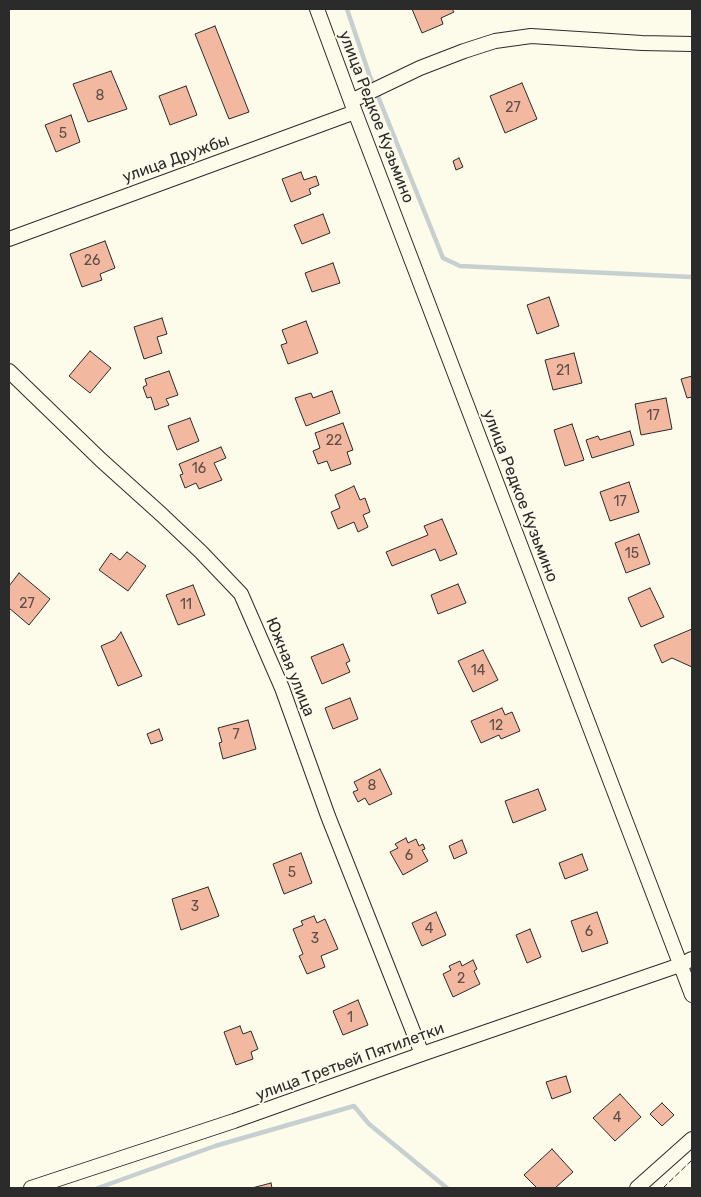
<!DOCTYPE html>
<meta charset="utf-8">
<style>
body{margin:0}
#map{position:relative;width:701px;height:1197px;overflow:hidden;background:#fdfbea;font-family:Rubik,sans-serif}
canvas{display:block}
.frame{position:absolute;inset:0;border:10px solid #2b2b2b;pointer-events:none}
</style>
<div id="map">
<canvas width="701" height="1197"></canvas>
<div class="frame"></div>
</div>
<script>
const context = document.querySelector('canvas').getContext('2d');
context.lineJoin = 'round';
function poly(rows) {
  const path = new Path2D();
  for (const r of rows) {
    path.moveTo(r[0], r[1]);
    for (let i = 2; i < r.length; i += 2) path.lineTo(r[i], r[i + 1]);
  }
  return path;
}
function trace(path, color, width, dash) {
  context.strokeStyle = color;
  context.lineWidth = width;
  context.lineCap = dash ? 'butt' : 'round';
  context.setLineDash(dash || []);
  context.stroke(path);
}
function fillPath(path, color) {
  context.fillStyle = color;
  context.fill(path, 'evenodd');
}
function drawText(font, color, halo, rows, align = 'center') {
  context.font = font + ' Rubik,sans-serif';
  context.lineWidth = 4;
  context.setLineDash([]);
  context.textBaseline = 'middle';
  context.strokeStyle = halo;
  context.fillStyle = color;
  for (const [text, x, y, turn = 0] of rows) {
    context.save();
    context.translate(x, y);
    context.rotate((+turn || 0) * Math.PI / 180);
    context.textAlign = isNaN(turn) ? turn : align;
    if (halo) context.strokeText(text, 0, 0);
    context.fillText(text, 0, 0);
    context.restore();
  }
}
trace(poly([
 [347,9,369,74,443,258,460,266,692,277],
 [98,1188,215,1146,354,1106,369,1124,447,1188]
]), '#c7d0d0', 4.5);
const building = poly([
 [412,9,452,9,454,12,441,18,443,24,422,33,412,9],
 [215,26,249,112,229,119,195,34,215,26],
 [111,71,127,109,88,122,73,84,111,71],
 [522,83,537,119,505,133,490,96,522,83],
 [186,86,197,115,170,125,159,96,186,86],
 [71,115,80,142,56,152,45,125,71,115],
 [459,158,463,167,456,170,453,161,459,158],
 [301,172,304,180,316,176,319,185,309,189,311,194,291,202,282,179,301,172],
 [323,214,330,233,302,244,294,225,323,214],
 [105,241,115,268,100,274,102,280,82,287,70,254,105,241],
 [333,263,340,283,312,292,305,273,333,263],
 [549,297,559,326,537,334,527,305,549,297],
 [162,318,167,334,157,337,162,353,144,359,134,327,162,318],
 [306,321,318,353,288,364,281,345,287,343,282,330,306,321],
 [90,351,111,368,90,393,69,376,90,351],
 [574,353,582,383,553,390,545,360,574,353],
 [169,371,178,395,166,399,169,405,155,410,151,397,147,398,143,387,147,385,145,379,169,371],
 [692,376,692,397,687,398,681,379,692,376],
 [332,391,340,413,306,426,295,398,311,393,313,398,332,391],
 [666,398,672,429,641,435,635,404,666,398],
 [190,418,199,441,177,450,168,426,190,418],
 [343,423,353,450,347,452,351,464,331,471,327,461,318,464,313,451,320,448,315,433,343,423],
 [572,424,584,460,565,466,554,430,572,424],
 [630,431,634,445,592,458,586,440,598,436,600,440,630,431],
 [221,447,226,458,214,463,222,480,199,489,196,483,185,488,180,475,183,474,179,464,221,447],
 [629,482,639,512,610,521,600,492,629,482],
 [354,486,360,500,365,498,370,512,363,515,368,527,358,532,354,522,338,529,331,512,340,508,335,495,354,486],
 [442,519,457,554,440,561,435,549,392,566,386,552,428,535,424,526,442,519],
 [639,534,650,564,626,573,615,543,639,534],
 [127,552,146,566,128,591,99,570,111,553,120,560,127,552],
 [19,573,50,599,29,625,9,608,9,586,19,573],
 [458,584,466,603,438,614,431,595,458,584],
 [193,585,205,615,178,625,166,595,193,585],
 [650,588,664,617,641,627,628,598,650,588],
 [692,629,692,667,672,658,662,663,654,645,692,629],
 [121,632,142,676,118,686,101,646,115,640,121,632],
 [343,644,350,661,346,663,350,672,322,684,311,657,343,644],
 [483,650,498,680,473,692,458,661,483,650],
 [350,698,358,719,333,729,325,708,350,698],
 [502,708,505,715,512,712,520,731,501,739,499,735,481,743,471,721,502,708],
 [248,720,256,749,223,759,219,743,222,742,218,728,248,720],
 [159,729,163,740,151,744,147,734,159,729],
 [380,769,392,794,369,805,365,798,358,802,353,792,358,790,354,782,380,769],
 [538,789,546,810,513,823,505,801,538,789],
 [406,838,408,843,416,839,419,846,423,844,425,849,422,850,428,861,403,875,390,852,398,848,395,844,406,838],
 [462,840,467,853,454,859,449,846,462,840],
 [301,853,312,883,284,894,273,864,301,853],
 [582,854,588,870,565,879,559,863,582,854],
 [208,887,219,916,181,930,172,899,208,887],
 [436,912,446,935,422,946,412,923,436,912],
 [597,912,608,943,582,952,571,921,597,912],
 [314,916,317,923,325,919,338,949,321,956,325,967,307,974,299,956,303,954,293,929,303,925,301,921,314,916],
 [530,929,541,957,527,963,516,935,530,929],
 [473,960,477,969,474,971,480,984,453,997,443,974,451,970,449,966,460,961,462,966,473,960],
 [358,1000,368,1025,343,1035,333,1011,358,1000],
 [240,1026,243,1034,251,1031,258,1049,251,1052,253,1059,236,1065,224,1032,240,1026],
 [566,1076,571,1092,552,1099,546,1082,566,1076],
 [620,1094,641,1117,615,1141,593,1118,620,1094],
 [662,1103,674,1115,662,1126,650,1114,662,1103],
 [552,1149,573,1172,555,1188,537,1188,524,1175,552,1149],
 [271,1183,272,1188,252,1188,271,1183]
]);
fillPath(building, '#f2b8a0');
trace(building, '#2b2b2b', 1);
const minor = poly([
 [317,9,355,112,692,995],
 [351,101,420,68,464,51,495,41,531,36,642,43,692,44],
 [9,239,355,112],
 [9,371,101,460,162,515,201,552,241,594,282,688,328,816,422,1054],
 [31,1188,234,1121,422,1054,680,965,692,959],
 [637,1188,692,1139]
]);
trace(minor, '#2b2b2b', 16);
trace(minor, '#fdfbea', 14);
trace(poly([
 [663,1188,692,1160]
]), '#2b2b2b', 1, [6, 2.5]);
drawText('14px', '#5d4e48', null, [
 ["8",100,96],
 ["27",513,108],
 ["5",63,134],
 ["26",92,261],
 ["21",563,371],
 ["17",653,416],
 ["22",334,441],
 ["16",199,469],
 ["17",620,502],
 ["15",632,554],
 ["27",27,604],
 ["11",186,605],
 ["14",478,671],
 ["12",496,726],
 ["7",236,735],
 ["8",372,786],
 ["6",409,856],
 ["5",292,873],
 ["3",195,907],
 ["4",429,929],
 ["6",589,932],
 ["3",315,939],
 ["2",461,979],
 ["1",350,1018],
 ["4",617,1118]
]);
drawText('16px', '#2b2b2b', '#fdfbea', [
 ["улица Редкое Кузьмино",376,117,69],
 ["улица Дружбы",176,159,-20],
 ["улица Редкое Кузьмино",520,496,69],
 ["Южная улица",290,667,68],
 ["улица Третьей Пятилетки",350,1062,-20]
]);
</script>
